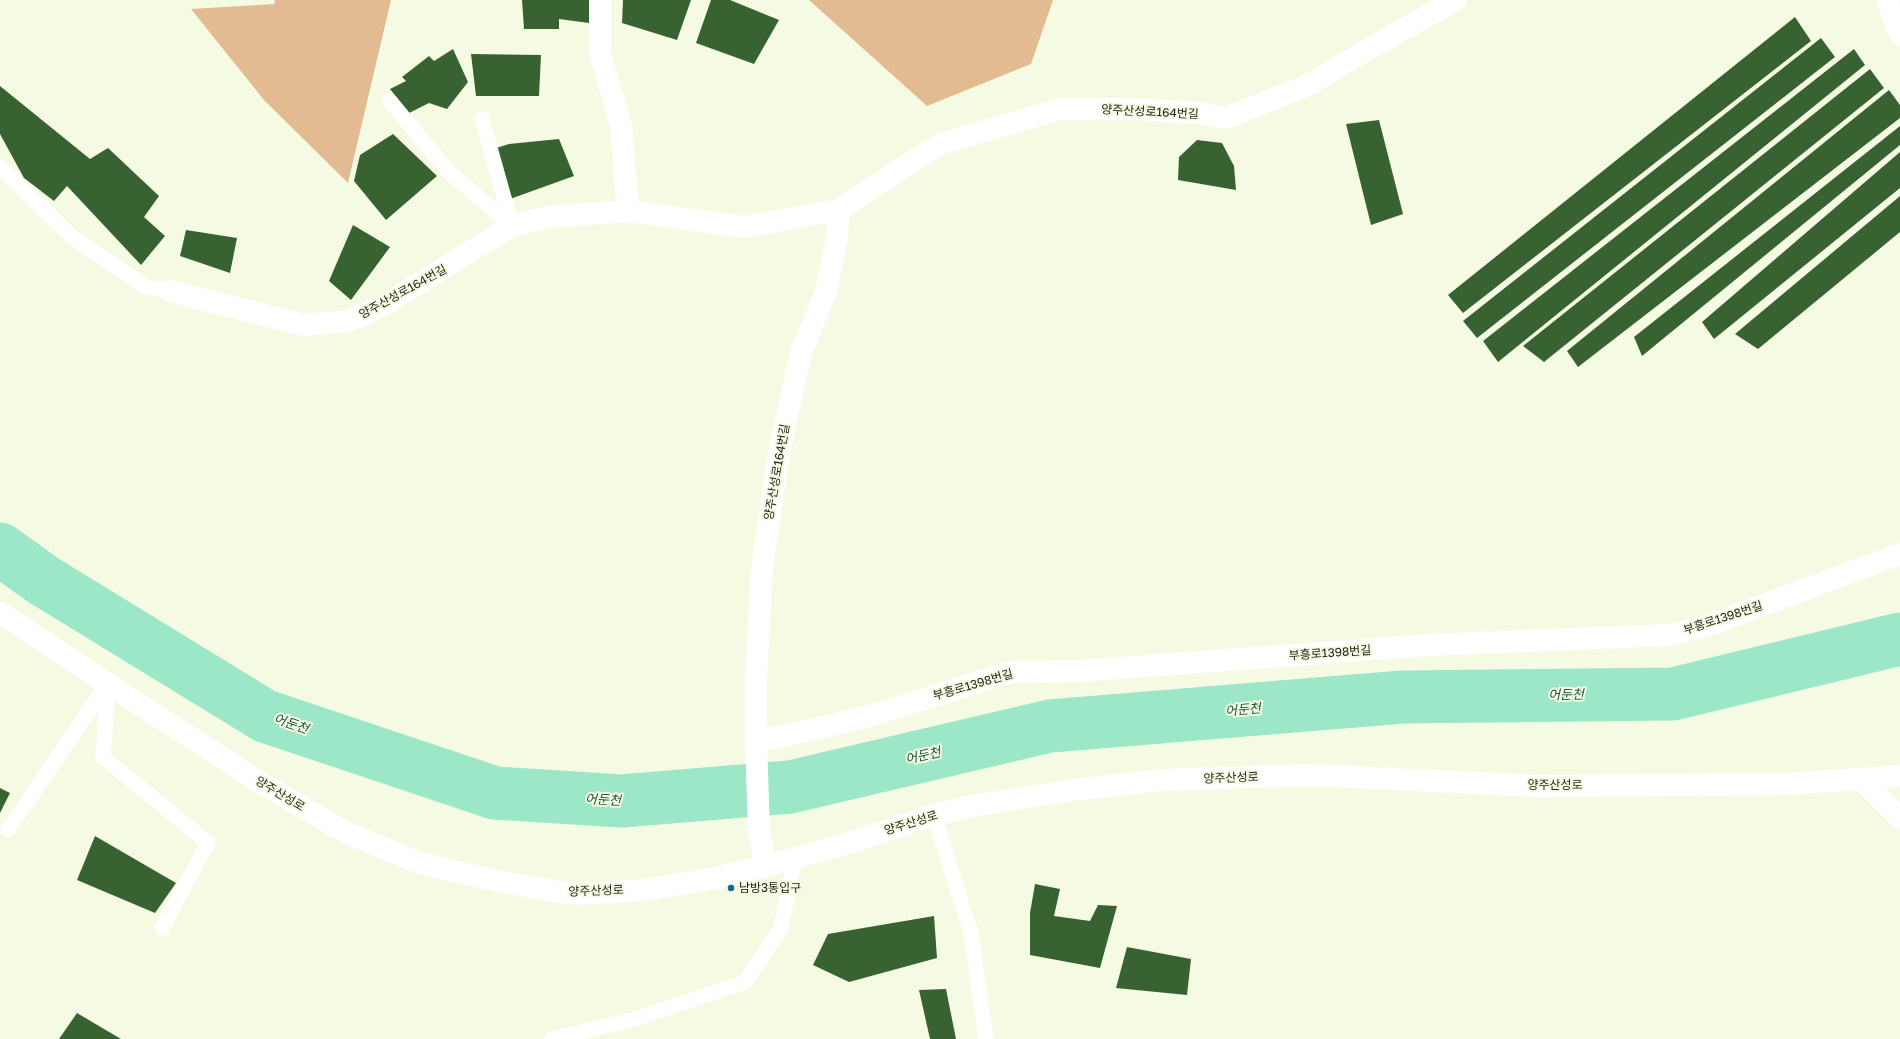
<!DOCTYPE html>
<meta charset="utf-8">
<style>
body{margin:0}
canvas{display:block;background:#f5fae3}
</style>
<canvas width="1900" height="1039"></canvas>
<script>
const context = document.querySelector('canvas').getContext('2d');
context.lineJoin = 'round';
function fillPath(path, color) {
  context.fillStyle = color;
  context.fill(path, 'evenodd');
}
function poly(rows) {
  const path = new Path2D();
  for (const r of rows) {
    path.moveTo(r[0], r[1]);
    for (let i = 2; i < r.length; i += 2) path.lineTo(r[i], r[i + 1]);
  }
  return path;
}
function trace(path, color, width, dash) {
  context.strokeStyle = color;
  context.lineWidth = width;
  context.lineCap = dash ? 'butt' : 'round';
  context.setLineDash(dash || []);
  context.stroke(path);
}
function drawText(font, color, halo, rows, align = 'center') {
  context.font = font + ' "Golos Text","Noto Sans KR",sans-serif';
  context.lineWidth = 4;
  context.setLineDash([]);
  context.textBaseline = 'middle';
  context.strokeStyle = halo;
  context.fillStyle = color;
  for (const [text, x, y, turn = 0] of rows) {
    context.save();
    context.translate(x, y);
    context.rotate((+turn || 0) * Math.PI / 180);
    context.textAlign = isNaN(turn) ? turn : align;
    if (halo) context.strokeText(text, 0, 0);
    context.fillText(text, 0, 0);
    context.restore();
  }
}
fillPath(poly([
 [275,0,391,0,348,183,264,100,191,9,274,4],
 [809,0,1053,0,1031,64,927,106]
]), '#e2bb93');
trace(poly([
 [0,549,43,580,265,716,495,793,622,801,790,787,1050,726,1403,697,1673,694,1900,639]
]), '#9be7c7', 53);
fillPath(poly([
 [522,0,590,0,589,23,559,19,559,29,524,29],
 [623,0,691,0,677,40,622,23],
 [711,0,730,0,779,20,754,64,696,43],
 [1795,17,1811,41,1463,313,1448,295],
 [1821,38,1835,57,1477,338,1463,321],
 [453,49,468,82,447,109,429,103,409,113,390,89,406,81,402,77,429,56,434,61],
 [1854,49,1865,65,1498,362,1483,341],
 [471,54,541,55,539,96,476,96],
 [1870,69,1884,88,1544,362,1523,346],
 [0,86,90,159,108,148,159,196,144,217,165,236,141,265,67,186,54,201,24,178,0,134],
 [1889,90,1900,105,1900,118,1578,367,1567,351],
 [1379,120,1403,214,1371,225,1346,124],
 [1900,126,1900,145,1642,356,1634,337],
 [393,134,437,176,386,220,354,181,360,155],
 [559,139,574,176,510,199,496,148,509,144],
 [1197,140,1222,143,1234,166,1236,190,1178,180,1179,157],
 [1900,152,1900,188,1714,339,1702,322],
 [1900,196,1900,232,1758,349,1735,334],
 [353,225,390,247,351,300,329,281],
 [186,230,237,238,230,273,180,256],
 [0,788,10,793,0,813],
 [95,836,176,883,155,913,77,880],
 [1035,884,1060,889,1054,916,1090,921,1098,905,1117,906,1100,968,1030,955,1030,913],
 [934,916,937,958,849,982,813,965,828,934],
 [1127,947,1191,959,1187,995,1116,988],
 [946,989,956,1039,930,1039,919,990],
 [77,1013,121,1039,59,1039]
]), '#396232');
trace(poly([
 [390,101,449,172,512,226],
 [482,119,512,226],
 [0,167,71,236,146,287,170,291],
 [108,683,103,757,208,843,162,928],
 [934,815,971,933,986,1039],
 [8,830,107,684],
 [552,1039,631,1020,745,982,781,928,795,858]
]), '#fff', 15);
trace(poly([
 [600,0,600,53,621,125,628,211],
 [1887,0,1900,35],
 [170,291,304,325,349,321,382,306,512,226,547,217,628,211,744,227,838,210],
 [756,740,780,737,870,716,1010,672,1078,671,1430,645,1671,635,1712,624,1900,554],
 [1862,780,1900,818],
 [766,866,759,832,756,740,756,677,762,569,779,453,801,352,826,292,837,238,838,210,940,144,1060,109,1132,109,1198,113,1226,118,1308,85,1377,44,1456,0]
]), '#fff', 22);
trace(poly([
 [0,613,251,777,345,832,417,862,487,879,559,892,582,894,644,890,711,879,766,866,846,844,934,815,971,806,1080,789,1162,780,1311,775,1538,786,1788,784,1900,776]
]), '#fff', 22);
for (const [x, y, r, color] of [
 [731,888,4,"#0f6a9a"]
]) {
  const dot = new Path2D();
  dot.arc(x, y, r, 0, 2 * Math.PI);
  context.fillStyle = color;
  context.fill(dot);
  trace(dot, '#f5fae3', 1.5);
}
drawText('12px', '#23251d', '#f5fae3', [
 ["양주산성로164번길",1150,112,3],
 ["양주산성로164번길",403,292,-29],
 ["양주산성로164번길",777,472,-80],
 ["부흥로1398번길",1723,618,-18],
 ["부흥로1398번길",1330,653,-4],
 ["부흥로1398번길",973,685,-16],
 ["양주산성로",1231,778,-2],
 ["양주산성로",1555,785],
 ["양주산성로",280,794,31],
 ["양주산성로",911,823,-17],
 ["양주산성로",596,891,-2]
]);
drawText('12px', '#23251d', '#f5fae3', [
 ["남방3통입구",739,888]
], 'left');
drawText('italic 13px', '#17533e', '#f5fae3', [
 ["어둔천",1566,695,-1],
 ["어둔천",1243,710,-5],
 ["어둔천",291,724,19],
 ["어둔천",923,756,-13],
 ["어둔천",603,800,3]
]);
</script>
